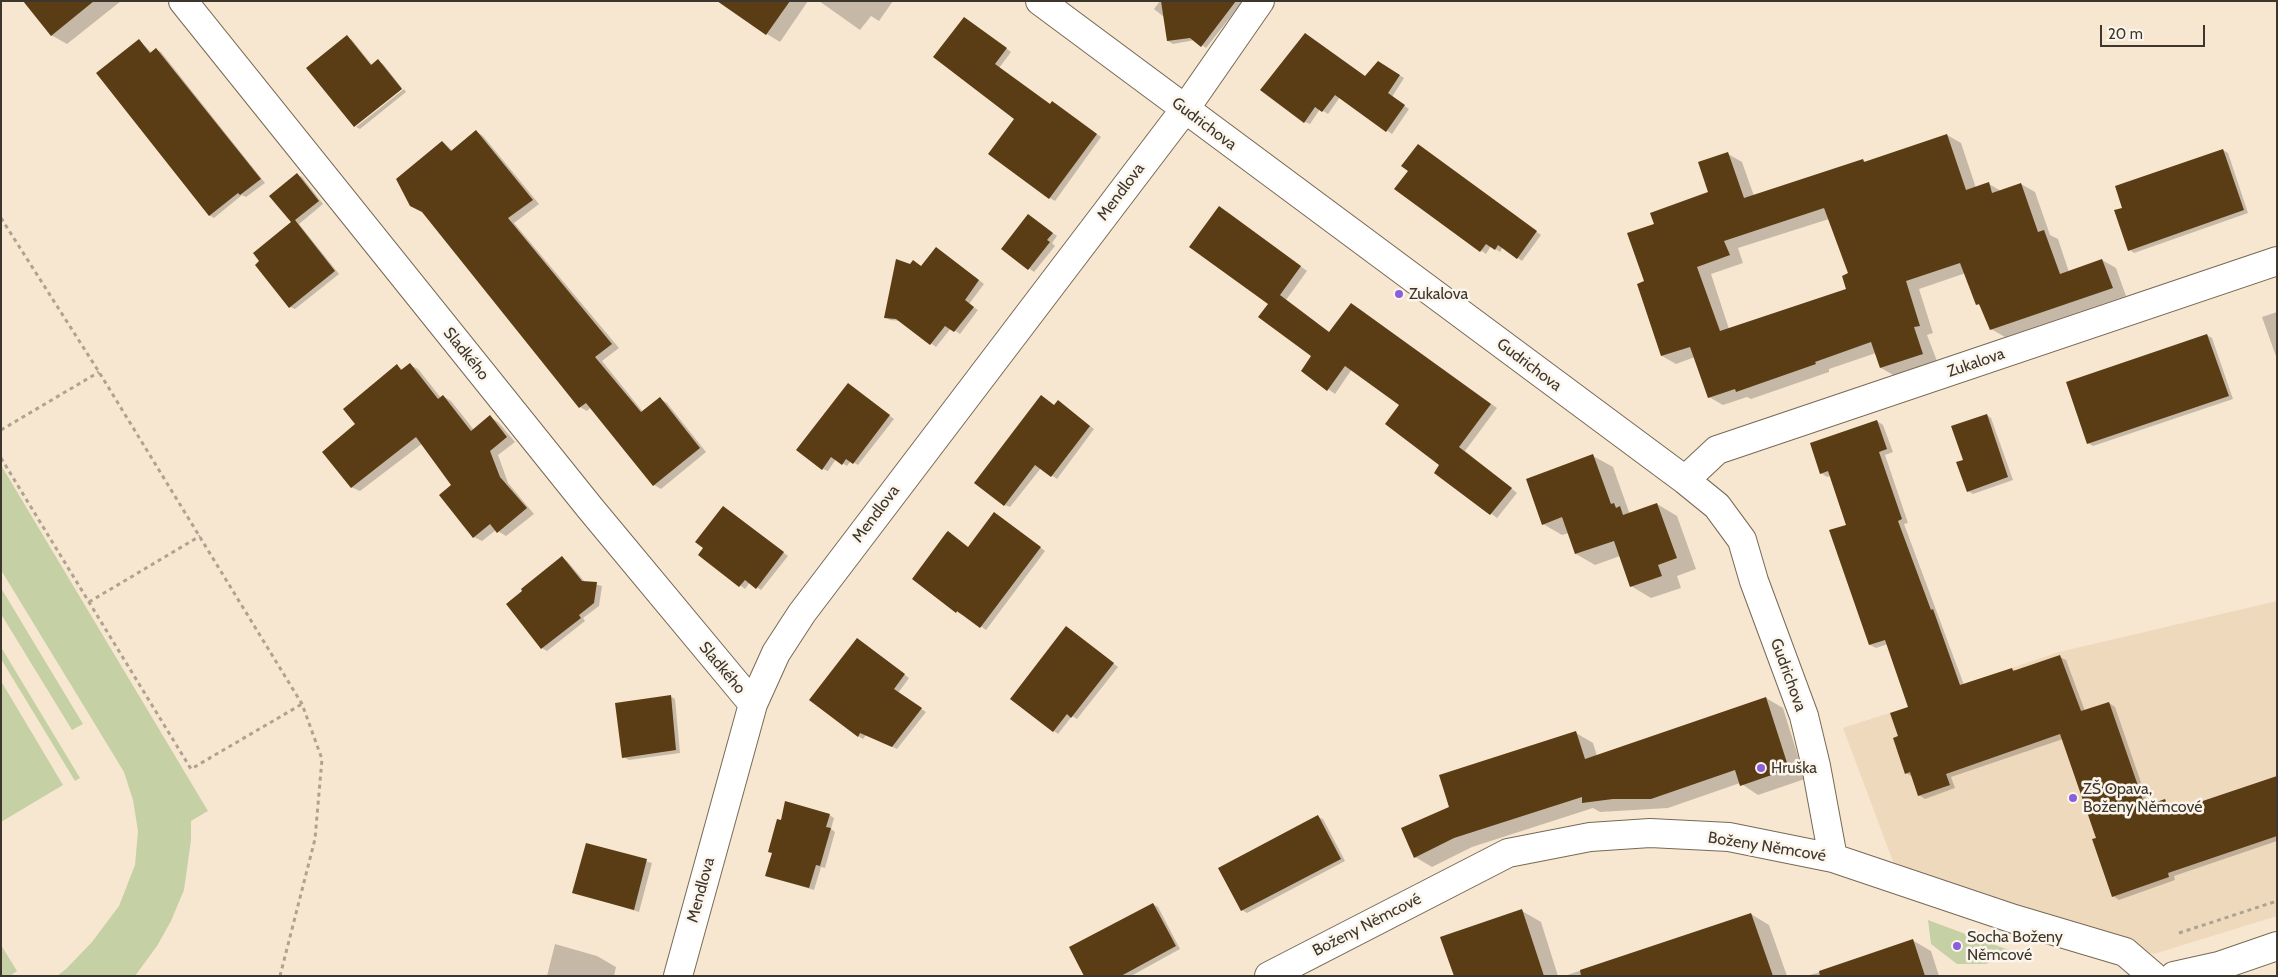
<!DOCTYPE html>
<meta charset="utf-8">
<style>
body{margin:0}
#map{position:relative;width:2278px;height:977px;overflow:hidden;background:#f7e7d0;font-family:Cabin,sans-serif}
canvas{display:block}
.frame{position:absolute;inset:0;border:2px solid #3c362d;pointer-events:none}
.scale{position:absolute;left:2100px;top:25px;width:105px;height:22px;box-sizing:border-box;border:2px solid #3c362d;border-top:0;padding-left:6px;font-size:15px;line-height:18px;white-space:nowrap;color:#3c362d;-webkit-text-stroke:4px #fcf5ec;paint-order:stroke}
</style>
<div id="map">
<canvas width="2278" height="977"></canvas>
<div class="frame"></div>
<div class="scale">20 m</div>
</div>
<script>
const context = document.querySelector('canvas').getContext('2d');
context.lineJoin = 'round';
function fillPath(path, color) {
  context.fillStyle = color;
  context.fill(path, 'evenodd');
}
function poly(rows) {
  const path = new Path2D();
  for (const r of rows) {
    path.moveTo(r[0], r[1]);
    for (let i = 2; i < r.length; i += 2) path.lineTo(r[i], r[i + 1]);
  }
  return path;
}
function trace(path, color, width, dash) {
  context.strokeStyle = color;
  context.lineWidth = width;
  context.lineCap = dash ? 'butt' : 'round';
  context.setLineDash(dash || []);
  context.stroke(path);
}
function drawText(font, color, halo, rows, align = 'center') {
  context.font = font + ' Cabin,sans-serif';
  context.lineWidth = 5;
  context.setLineDash([]);
  context.textBaseline = 'middle';
  context.strokeStyle = halo;
  context.fillStyle = color;
  for (const [text, x, y, turn = 0] of rows) {
    context.save();
    context.translate(x, y);
    context.rotate((+turn || 0) * Math.PI / 180);
    context.textAlign = isNaN(turn) ? turn : align;
    if (halo) context.strokeText(text, 0, 0);
    context.fillText(text, 0, 0);
    context.restore();
  }
}
fillPath(poly([
 [2277,601,2277,916,2154,954,1895,867,1843,728,1917,704,1916,700,2059,652]
]), '#efd9bd');
fillPath(poly([
 [1,465,208,811,191,821,191,840,184,890,171,921,157,946,135,976,57,976,66,969,92,942,119,906,135,865,138,831,133,800,124,772,1,570],
 [1,588,83,724,72,730,1,614],
 [1,647,80,778,75,781,1,659],
 [1,681,63,785,1,822],
 [1928,920,2014,952,1986,964,1957,964,1931,944],
 [1,945,17,971,10,976,1,976]
]), '#c5d1a5');
fillPath(poly([
 [24,1,121,1,67,44,51,35],
 [748,1,808,1,780,42,767,34],
 [819,1,893,1,879,21,871,16,860,30],
 [1160,1,1242,1,1242,2,1206,48,1195,40,1173,44,1168,41,1164,17,1154,9],
 [969,21,1011,52,999,68,1051,105,1053,102,1058,105,1101,137,1055,201,1050,198,1016,119],
 [1305,35,1366,78,1378,62,1404,78,1392,97,1409,109,1392,134,1340,97,1328,114,1320,109,1310,124,1305,122],
 [347,37,352,40,372,65,378,61,383,64,402,88,355,125],
 [139,40,152,53,156,49,161,52,265,183,246,197,242,195,214,218,209,215],
 [404,89,406,92,360,129,356,127],
 [477,132,483,136,539,204,514,223,619,348,602,361,643,412,660,399,667,403,706,452,661,489,654,485,591,407,587,411,580,407,443,142,453,151],
 [1947,135,1961,143,1976,188,1989,184,2001,191,2021,184,2035,192,2050,235,2058,239,2069,272,2102,260,2116,268,2126,296,2005,337,1991,329,1982,307,1977,304,1966,273,1919,289,1933,333,1927,335,1937,361,1895,376,1881,368,1876,353,1829,369,1829,372,1751,399,1747,397,1723,405,1709,397,1695,357,1676,364,1662,356,1638,285,1645,282,1656,225,1710,193,1728,154,1742,162,1754,196,1863,160,1866,162],
 [1829,219,1849,274,1848,289,1729,329,1711,274,1743,263,1738,248],
 [1423,149,1541,235,1522,261,1503,247,1500,252,1491,246,1486,254,1396,189],
 [2223,150,2228,153,2248,213,2134,253,2130,250,2124,208],
 [297,175,302,177,323,204,299,224,339,274,295,309,290,307,261,261,293,222],
 [1226,211,1307,271,1286,300,1330,333,1358,308,1497,408,1465,451,1517,493,1497,518,1436,472,1441,464,1401,405,1352,369,1335,394,1302,371,1313,356,1269,304],
 [1033,218,1057,236,1052,243,1055,246,1034,272,1003,249],
 [941,251,984,284,969,304,978,310,960,334,951,328,936,347,901,321,890,320,885,317,922,267],
 [2277,312,2277,359,2262,317],
 [2207,335,2212,338,2233,399,2093,446,2088,443],
 [410,365,418,369,441,398,443,396,451,401,474,430,490,417,498,422,515,442,498,455,508,483,534,514,506,536,496,530,482,541,474,537,453,485,423,443,360,491,351,487,357,424,397,366,404,370],
 [853,388,894,419,858,465,851,461,847,466,836,459,828,471,823,469],
 [1063,405,1094,429,1057,479,1041,468,1010,507,1005,505,1055,406],
 [1987,415,1991,418,2013,480,1973,494,1968,491,1964,461],
 [1877,421,1883,425,1893,452,1885,455,1908,523,1904,524,1964,685,2012,669,2016,671,2060,657,2066,660,2085,711,2109,703,2115,707,2149,806,2165,801,2171,804,2174,812,2277,778,2277,841,2174,876,2175,880,2119,900,2113,896,2098,839,2063,739,1951,777,1955,788,1925,799,1919,795,1913,777,1906,773,1899,737,1909,708,1888,644,1876,648,1870,645,1847,525,1831,476,1827,477,1821,473],
 [1593,456,1613,467,1629,512,1631,513,1657,504,1677,516,1696,569,1677,576,1681,588,1651,598,1631,586,1620,556,1595,565,1576,554,1569,533,1562,535,1543,524],
 [728,510,788,556,761,590,750,582,745,589,700,555],
 [999,516,1045,551,986,630,963,613,962,615,957,612,914,579,969,548],
 [562,558,567,561,585,582,602,586,599,606,583,618,585,621,547,651,542,648,508,604],
 [1071,631,1118,667,1077,719,1072,716,1058,734,1054,731],
 [862,642,909,678,898,693,926,712,897,749,866,735,863,739,858,736],
 [670,696,675,699,680,753,629,760,624,757],
 [1766,698,1783,708,1805,779,1758,795,1740,783,1668,808,1600,812,1593,808,1472,847,1432,867,1415,857,1450,808,1576,733,1593,743,1597,756],
 [829,815,834,818,831,829,835,832,825,868,821,867,814,890,766,876],
 [1318,817,1323,819,1345,861,1247,913,1242,910],
 [587,844,652,863,639,912,573,892],
 [1153,904,1158,907,1180,949,1131,976,1086,976],
 [1522,911,1541,922,1558,976,1455,976],
 [1751,914,1769,925,1787,976,1564,976],
 [1912,940,1931,951,1939,976,1806,976,1857,962],
 [555,944,597,956,616,967,614,976,547,976]
]), '#0003');
fillPath(poly([
 [23,1,94,1,51,36],
 [717,1,790,1,766,35],
 [1161,1,1236,1,1201,47,1190,38,1167,41],
 [964,17,1007,48,995,64,1050,104,1052,101,1097,134,1049,199,988,154,1014,119,933,57],
 [1305,33,1365,76,1378,61,1400,75,1388,93,1405,105,1386,132,1335,95,1322,112,1315,107,1304,123,1260,90],
 [347,35,371,65,378,59,402,89,354,127,306,68],
 [139,39,150,53,156,48,261,179,240,195,238,193,209,216,96,73],
 [476,130,533,200,508,218,612,344,595,357,641,412,660,397,700,448,653,486,586,403,579,408,422,212,410,206,396,179,442,141,451,151],
 [1947,134,1966,190,1989,182,1992,193,2021,183,2038,232,2044,230,2060,274,2102,259,2113,288,1990,330,1979,304,1976,305,1960,263,1906,281,1920,326,1914,327,1923,354,1880,368,1871,342,1815,362,1816,364,1736,392,1735,389,1708,398,1690,347,1661,356,1637,284,1644,281,1627,233,1654,224,1650,213,1708,192,1698,162,1728,152,1744,198,1863,159,1864,162],
 [1824,208,1848,273,1842,276,1846,289,1720,331,1697,267,1730,255,1724,241],
 [1418,144,1537,231,1517,259,1498,245,1495,250,1486,244,1480,252,1394,189,1408,171,1401,166],
 [2223,149,2244,210,2128,251,2114,210,2122,208,2115,186],
 [297,173,319,201,295,220,335,271,289,308,255,265,259,261,253,253,291,222,269,196],
 [1219,206,1301,266,1280,295,1329,332,1351,303,1491,404,1459,447,1512,488,1490,515,1434,473,1439,465,1385,424,1399,405,1345,366,1327,391,1301,371,1311,356,1258,317,1268,304,1189,247],
 [1028,214,1053,233,1047,240,1050,242,1028,270,1001,249],
 [936,247,979,280,965,300,974,307,954,332,945,326,930,345,896,319,884,318,896,259,910,264,913,260,921,266],
 [2207,334,2229,396,2087,444,2066,382],
 [410,363,438,399,443,395,471,431,490,415,507,437,490,451,500,477,527,508,497,533,490,524,473,538,439,495,451,485,416,437,351,488,322,452,355,424,343,409,397,364,401,370],
 [848,383,890,415,853,464,846,459,842,465,831,457,822,470,796,450],
 [1041,395,1054,405,1058,400,1090,426,1051,477,1035,465,1004,506,974,483],
 [1987,414,2008,477,1967,492,1956,462,1963,460,1951,426],
 [1877,420,1887,449,1879,452,1902,519,1898,521,1931,610,1933,609,1960,685,2012,668,2013,671,2060,655,2081,711,2109,702,2145,806,2165,799,2170,812,2277,776,2277,836,2168,873,2169,877,2112,897,2092,839,2096,838,2060,734,1946,774,1950,785,1918,796,1910,772,1905,774,1893,738,1898,736,1890,713,1908,707,1885,640,1869,645,1829,530,1846,525,1828,471,1820,474,1810,443],
 [1593,454,1611,504,1614,503,1616,508,1620,506,1623,515,1657,503,1677,558,1658,565,1662,576,1630,587,1614,541,1575,554,1562,517,1542,525,1526,479],
 [723,506,784,552,756,589,745,580,739,587,698,555,703,548,695,542],
 [994,512,1041,547,980,628,957,611,956,613,912,579,946,533,948,531,968,547],
 [562,556,582,581,597,582,594,603,579,615,581,618,541,649,506,604,522,591,521,589],
 [1066,626,1114,663,1071,718,1067,714,1053,732,1010,699],
 [857,638,905,674,894,689,922,708,892,747,860,733,858,737,809,700],
 [671,695,676,750,622,758,615,703],
 [1766,697,1789,769,1740,786,1735,770,1651,799,1613,799,1582,803,1582,797,1454,838,1414,858,1401,828,1449,807,1439,775,1576,731,1585,759],
 [785,801,830,814,826,827,831,828,820,866,816,865,809,888,765,876,772,853,768,852,777,819,781,820],
 [1318,815,1341,859,1241,911,1218,868],
 [586,843,647,859,634,910,572,893],
 [1153,903,1176,946,1121,976,1084,976,1069,947],
 [1522,909,1544,976,1454,976,1440,937],
 [1751,913,1773,976,1581,976,1580,970],
 [1913,939,1925,976,1820,976,1819,971]
]), '#5a3d14');
const street = poly([
 [183,1,590,508,753,704],
 [1040,1,1685,480,1717,506,1742,540,1754,581,1804,716,1816,766,1833,858],
 [1685,480,1717,450,2277,261],
 [678,976,753,704,776,653,802,613,1185,109,1260,1],
 [1269,976,1508,853,1590,837,1650,833,1729,837,1833,858,2014,919,2125,952,2153,976],
 [2174,976,2219,966,2277,946]
]);
trace(street, '#776955', 30);
trace(poly([
 [1,218,99,372,302,704,322,759,315,839,280,976],
 [1,430,99,372],
 [1,458,191,769,302,704],
 [89,602,200,536],
 [2179,933,2277,901]
]), '#aea291', 3, [4, 4]);
trace(street, '#fff', 28);
for (const [x, y, r, color] of [
 [1399,294,5,"#8b5fd9"],
 [1761,768,5,"#8b5fd9"],
 [2073,798,5,"#8b5fd9"],
 [1957,946,5,"#8b5fd9"]
]) {
  const dot = new Path2D();
  dot.arc(x, y, r, 0, 2 * Math.PI);
  context.fillStyle = color;
  context.fill(dot);
  trace(dot, '#fcf5ec', 2);
}
drawText('16px', '#3c362d', '#fcf5ec', [
 ["Gudrichova",1204,124,37],
 ["Mendlova",1121,192,-53],
 ["Sladkého",466,354,51],
 ["Zukalova",1976,363,-19],
 ["Gudrichova",1529,365,37],
 ["Mendlova",876,514,-53],
 ["Sladkého",722,668,50],
 ["Gudrichova",1788,675,70],
 ["Boženy Němcové",1767,847,9],
 ["Mendlova",701,890,-75],
 ["Boženy Němcové",1367,925,-27]
]);
drawText('16px', '#3c362d', '#fcf5ec', [
 ["Zukalova",1409,294],
 ["Hruška",1771,768],
 ["ZŠ Opava,",2083,789],
 ["Boženy Němcové",2083,807],
 ["Socha Boženy",1967,937],
 ["Němcové",1967,955]
], 'left');
</script>
